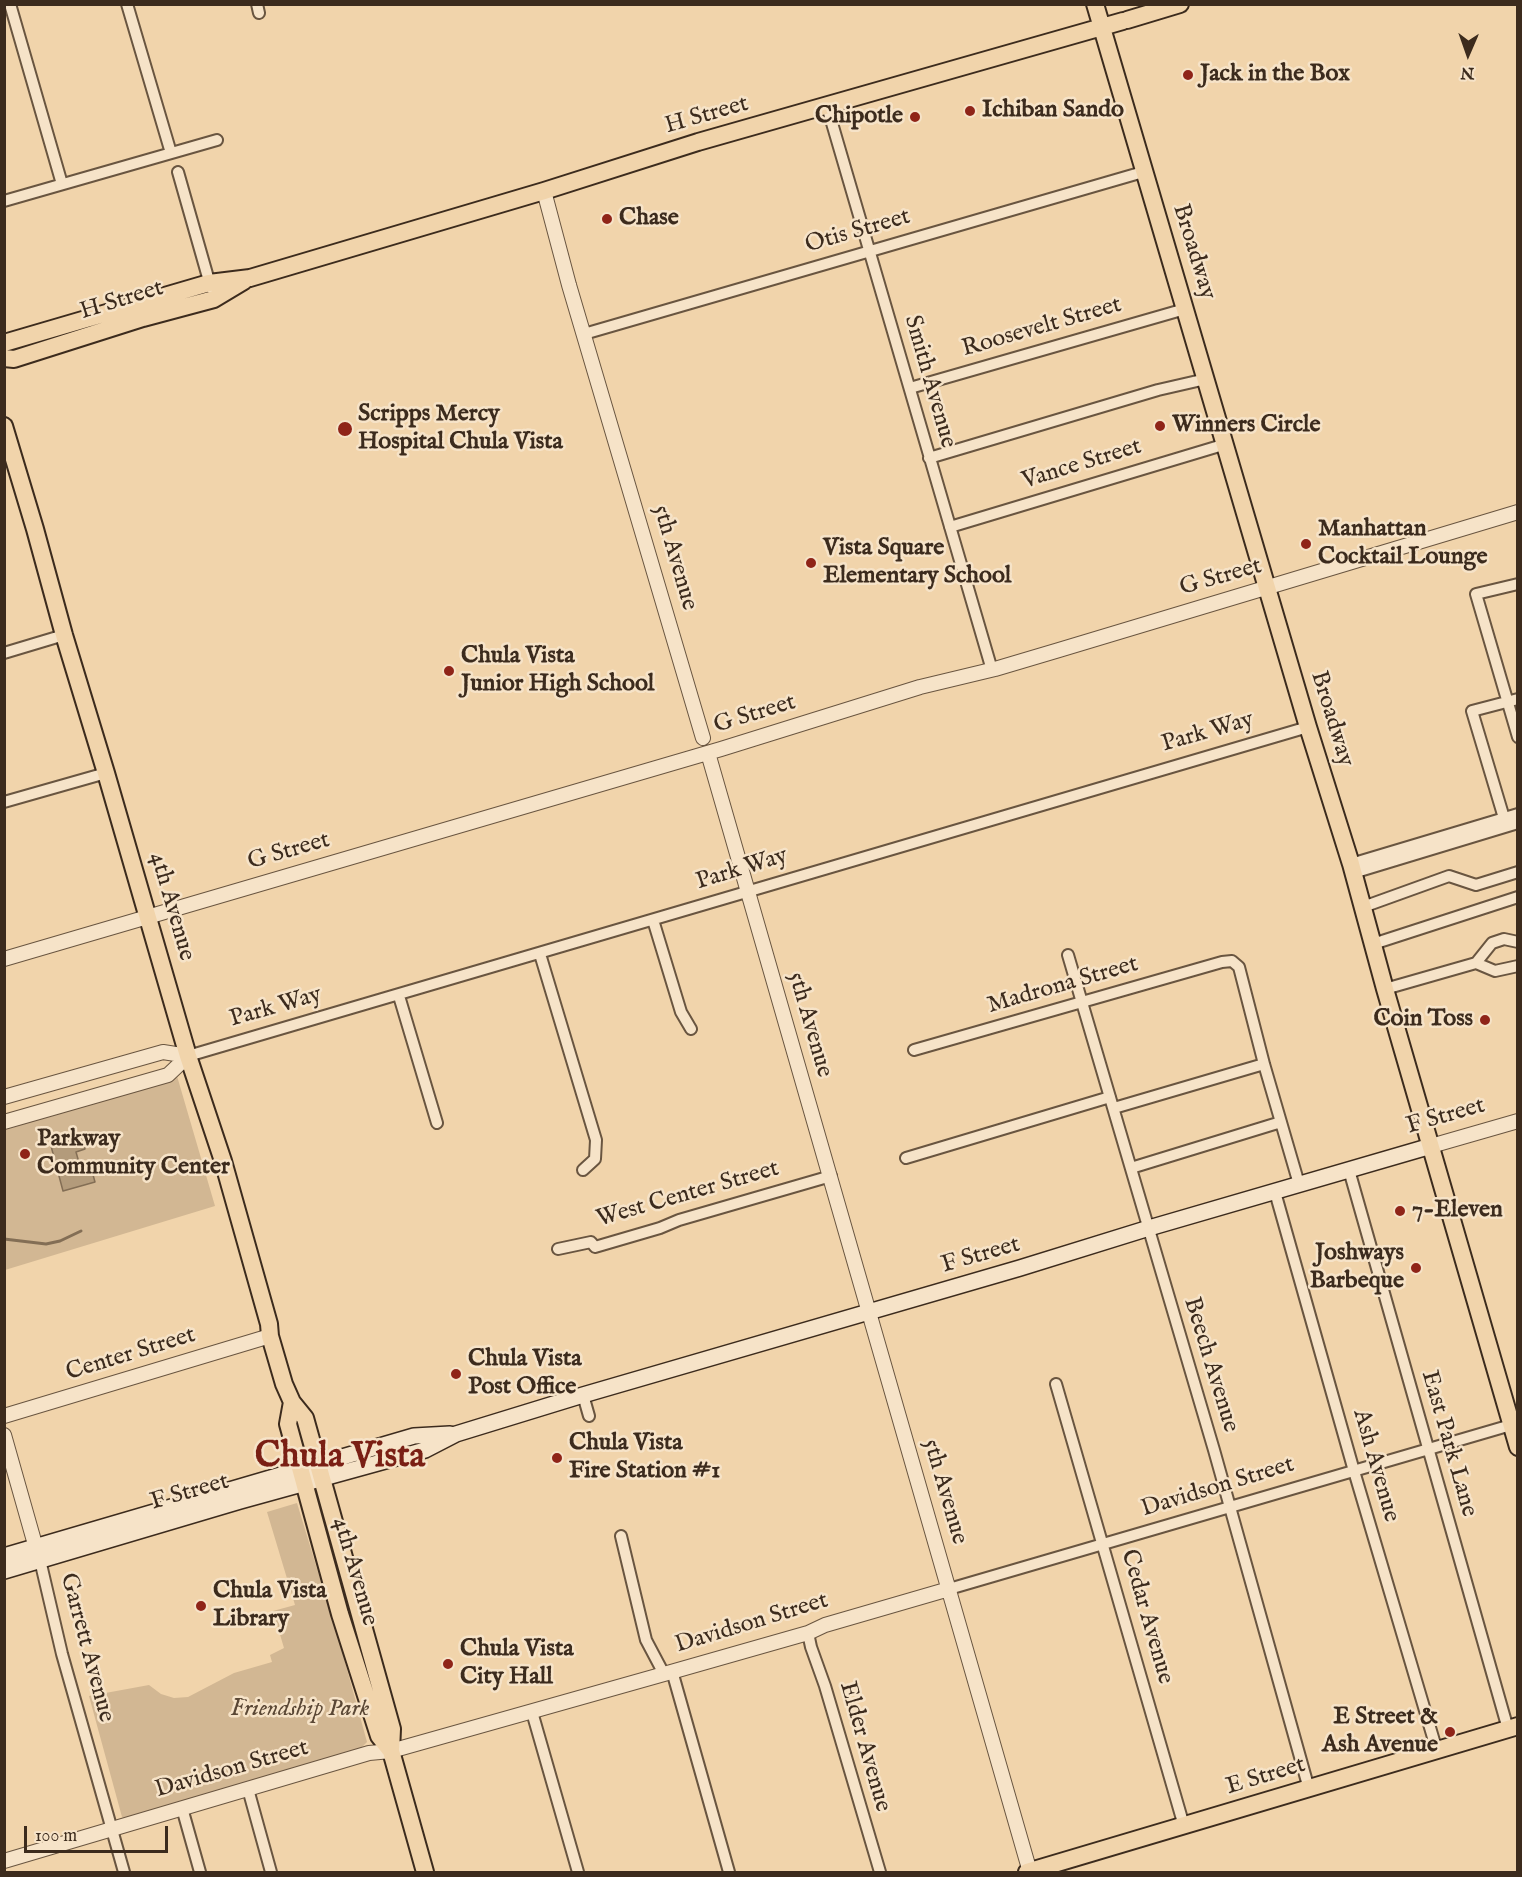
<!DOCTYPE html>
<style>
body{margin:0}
#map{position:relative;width:1522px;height:1877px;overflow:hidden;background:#f1d4ab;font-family:"IM FELL English",serif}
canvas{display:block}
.frame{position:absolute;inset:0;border:6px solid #3c2b1d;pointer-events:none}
.north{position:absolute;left:1438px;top:24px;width:60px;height:60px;-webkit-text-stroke:4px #f6e3c8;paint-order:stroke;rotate:182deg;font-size:16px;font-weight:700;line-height:24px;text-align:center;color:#3c2b1d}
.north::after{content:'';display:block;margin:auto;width:21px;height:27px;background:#3c2b1d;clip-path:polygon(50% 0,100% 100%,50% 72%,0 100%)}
.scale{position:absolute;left:24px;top:1826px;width:144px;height:27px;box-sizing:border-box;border:3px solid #3c2b1d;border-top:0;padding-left:8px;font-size:18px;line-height:21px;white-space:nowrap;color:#3c2b1d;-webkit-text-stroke:4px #f6e3c8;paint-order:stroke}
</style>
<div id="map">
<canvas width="1522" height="1877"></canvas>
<div class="frame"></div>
<div class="north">N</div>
<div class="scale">100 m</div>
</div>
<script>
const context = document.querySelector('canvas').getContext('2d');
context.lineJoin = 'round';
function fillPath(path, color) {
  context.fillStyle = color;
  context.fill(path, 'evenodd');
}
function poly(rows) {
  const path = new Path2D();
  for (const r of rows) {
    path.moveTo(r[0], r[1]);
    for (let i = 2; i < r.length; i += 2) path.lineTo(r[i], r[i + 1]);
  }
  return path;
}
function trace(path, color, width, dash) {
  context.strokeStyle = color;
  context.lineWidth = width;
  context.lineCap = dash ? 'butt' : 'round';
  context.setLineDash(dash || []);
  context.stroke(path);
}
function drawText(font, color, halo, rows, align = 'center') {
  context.font = font + ' "IM FELL English",serif';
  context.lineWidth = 5;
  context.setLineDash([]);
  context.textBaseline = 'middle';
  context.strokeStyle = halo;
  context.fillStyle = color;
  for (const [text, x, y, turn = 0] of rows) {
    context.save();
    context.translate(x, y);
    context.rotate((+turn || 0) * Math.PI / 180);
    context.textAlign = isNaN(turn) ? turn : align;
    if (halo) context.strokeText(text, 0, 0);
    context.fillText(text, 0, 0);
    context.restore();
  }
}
fillPath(poly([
 [177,1076,215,1206,5,1270,5,1130],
 [297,1503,342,1651,367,1742,358,1751,127,1819,122,1817,89,1696,149,1685,161,1694,174,1698,188,1697,234,1673,272,1662,270,1655,284,1648,273,1611,295,1605,267,1512]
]), '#d2b793');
const water = poly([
 [82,1137,85,1149,76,1152,80,1166,90,1164,95,1182,63,1191,51,1146,82,1137]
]);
fillPath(water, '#b39b7b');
trace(water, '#836e55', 1.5);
trace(poly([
 [4,1239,46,1244,60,1241,81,1231]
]), '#836e55', 3);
const minor = poly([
 [10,4,62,184],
 [127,4,171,153],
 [257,4,259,13],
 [827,106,992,670],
 [178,172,211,288],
 [4,201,217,140],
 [584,334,1143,172],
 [910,388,1185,309],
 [929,458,1158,390,1206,379],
 [950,527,1226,444],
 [1518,584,1476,594,1518,737],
 [4,653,64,635],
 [4,802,106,773],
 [1504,818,1472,711,1518,699],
 [1351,864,1518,814],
 [1353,873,1518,823],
 [1363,907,1449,876,1476,885,1518,872],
 [653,920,681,1012,691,1029],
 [1373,944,1518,897],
 [540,954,596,1140,595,1159,583,1170],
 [1068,955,1214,1450,1309,1789],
 [1476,963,1495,971,1518,966],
 [1385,989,1476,963,1492,943,1504,939,1518,942],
 [399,996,437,1123],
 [914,1050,1222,962,1232,961,1239,967,1264,1064,1299,1184],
 [188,1056,1308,727],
 [1114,1108,1264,1064],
 [906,1158,1110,1097],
 [1131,1168,1281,1122],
 [1349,1170,1508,1729],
 [1275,1192,1354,1471,1437,1751],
 [558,1249,591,1242,595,1247,660,1228,679,1220,831,1176],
 [1056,1384,1184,1826],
 [583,1395,589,1416],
 [621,1536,646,1640,664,1674],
 [40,1560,62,1654,124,1872],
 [949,1589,1511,1425],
 [808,1633,811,1647,825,1686,880,1872],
 [672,1671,729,1872],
 [532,1712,578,1872],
 [248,1789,271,1872],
 [182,1808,200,1872]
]);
const tertiary = poly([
 [544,191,569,285,703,738],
 [708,753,1030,1872],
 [4,959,721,749,920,687,995,669,1059,650,1518,512],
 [4,1097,163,1052,188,1056],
 [4,1122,168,1075,188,1056],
 [1431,1146,1518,1121],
 [4,1416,270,1336],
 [4,1435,38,1555],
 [4,1861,369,1753,391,1751,664,1674,808,1633,825,1625,949,1589]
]);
const secondary = poly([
 [4,1556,414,1436,450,1434],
 [4,1571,240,1501,425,1450,456,1434,583,1395,1020,1268,1149,1228,1431,1146]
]);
const primary = poly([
 [1095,4,1308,727,1351,864,1385,989,1518,1447],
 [1127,20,1180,4],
 [4,343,209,283,250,278,544,191,698,142,1123,21],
 [4,358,14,359,143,318,214,299,244,281],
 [4,426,35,529,64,635,106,773,188,1056,223,1161,269,1324,270,1336,284,1384,292,1402,305,1418,392,1729,391,1751,425,1872],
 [292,1402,288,1424,340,1614,379,1736,391,1751],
 [1027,1872,1518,1726]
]);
trace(minor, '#695540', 14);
trace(tertiary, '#695540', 16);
trace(secondary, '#3c2b1d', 18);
trace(primary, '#3c2b1d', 20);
trace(minor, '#f6e3c8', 10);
trace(tertiary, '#f6e3c8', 14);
trace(secondary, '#f6e3c8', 15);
trace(primary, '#f1d4ab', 16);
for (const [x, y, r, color] of [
 [1188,75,6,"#8f2418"],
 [970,111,6,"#8f2418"],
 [915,117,6,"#8f2418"],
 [607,219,6,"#8f2418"],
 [1160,426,6,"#8f2418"],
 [345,429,8,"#8f2418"],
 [1306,544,6,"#8f2418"],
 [811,563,6,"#8f2418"],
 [449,671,6,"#8f2418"],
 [1485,1020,6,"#8f2418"],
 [25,1154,6,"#8f2418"],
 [1400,1211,6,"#8f2418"],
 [1416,1268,6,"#8f2418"],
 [456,1374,6,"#8f2418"],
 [557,1458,6,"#8f2418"],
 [201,1606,6,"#8f2418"],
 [448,1664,6,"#8f2418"],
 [1450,1732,6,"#8f2418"]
]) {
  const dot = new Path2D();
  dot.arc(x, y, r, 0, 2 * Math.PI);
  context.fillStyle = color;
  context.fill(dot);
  trace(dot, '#f6e3c8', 2);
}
drawText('bold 24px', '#3c2b1d', '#f6e3c8', [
 ["Jack in the Box",1200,75],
 ["Ichiban Sando",982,111],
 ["Chipotle",903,117,"right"],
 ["Chase",619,219],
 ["Scripps Mercy",358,415],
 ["Hospital Chula Vista",358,443],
 ["Winners Circle",1172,426],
 ["Manhattan",1318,530],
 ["Cocktail Lounge",1318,558],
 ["Vista Square",823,549],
 ["Elementary School",823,577],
 ["Chula Vista",461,657],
 ["Junior High School",461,685],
 ["Coin Toss",1473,1020,"right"],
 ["Parkway",37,1140],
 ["Community Center",37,1168],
 ["7-Eleven",1412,1211],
 ["Joshways",1404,1254,"right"],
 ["Barbeque",1404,1282,"right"],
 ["Chula Vista",468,1360],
 ["Post Office",468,1388],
 ["Chula Vista",569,1444],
 ["Fire Station #1",569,1472],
 ["Chula Vista",213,1592],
 ["Library",213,1620],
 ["Chula Vista",460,1650],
 ["City Hall",460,1678],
 ["E Street &",1438,1718,"right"],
 ["Ash Avenue",1438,1746,"right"]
], 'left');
drawText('24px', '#3c2b1d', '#f6e3c8', [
 ["H Street",707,116,-16],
 ["Otis Street",858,232,-16],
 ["Broadway",1193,252,73],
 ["H Street",122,301,-17],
 ["Roosevelt Street",1042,328,-16],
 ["Smith Avenue",929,382,74],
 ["Vance Street",1082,465,-17],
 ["5th Avenue",674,558,74],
 ["G Street",1221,578,-16],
 ["G Street",755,715,-17],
 ["Broadway",1331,719,73],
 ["Park Way",1208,733,-16],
 ["G Street",289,852,-16],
 ["Park Way",742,870,-17],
 ["4th Avenue",171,907,74],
 ["Madrona Street",1063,986,-16],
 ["Park Way",276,1008,-16],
 ["5th Avenue",809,1025,74],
 ["F Street",1446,1117,-16],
 ["West Center Street",688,1195,-16],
 ["F Street",981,1256,-16],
 ["Center Street",131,1355,-17],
 ["Beech Avenue",1210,1365,73],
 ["East Park Lane",1448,1444,74],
 ["Ash Avenue",1375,1466,74],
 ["Davidson Street",1218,1488,-17],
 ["5th Avenue",944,1492,74],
 ["F Street",190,1493,-16],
 ["4th Avenue",354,1572,74],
 ["Cedar Avenue",1146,1617,74],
 ["Davidson Street",752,1624,-17],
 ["Garrett Avenue",86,1648,75],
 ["Elder Avenue",864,1747,74],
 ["Davidson Street",232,1770,-16],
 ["E Street",1266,1777,-17]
]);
drawText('italic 24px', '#5a4735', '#f6e3c8', [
 ["Friendship Park",300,1710]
]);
drawText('bold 36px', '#7a1f14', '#f6e3c8', [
 ["Chula Vista",340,1459]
]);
</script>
